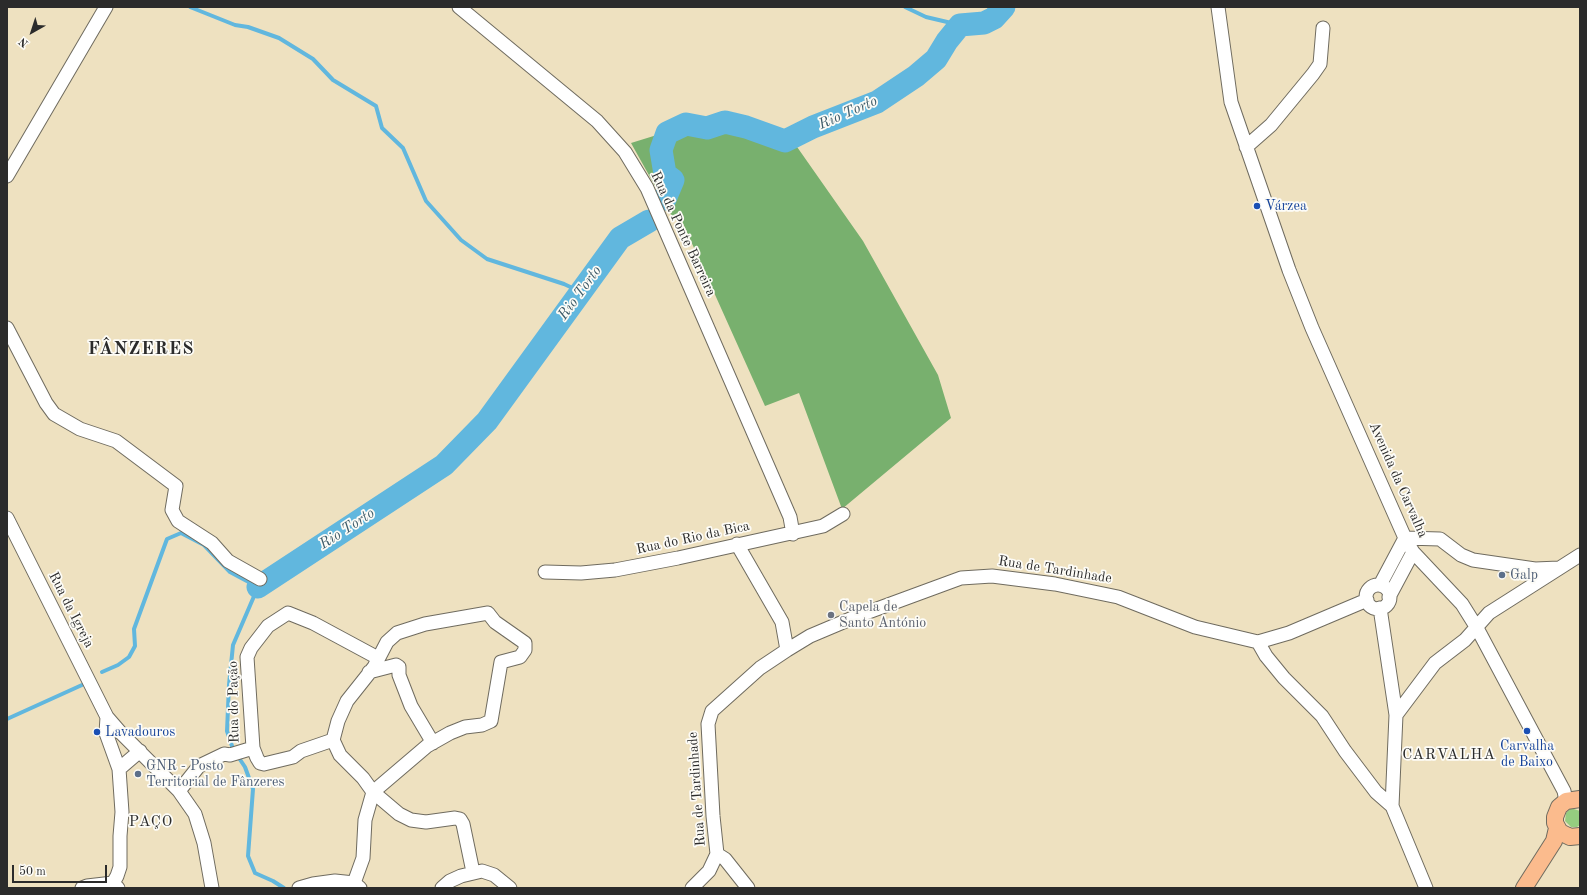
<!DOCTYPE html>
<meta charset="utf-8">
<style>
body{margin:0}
#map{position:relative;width:1587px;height:895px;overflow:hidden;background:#eee1c0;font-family:"Old Standard TT",serif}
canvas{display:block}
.frame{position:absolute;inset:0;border:8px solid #2b2b2b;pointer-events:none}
.north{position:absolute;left:12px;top:12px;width:40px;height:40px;-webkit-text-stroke:3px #fdfcf7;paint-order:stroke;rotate:219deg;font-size:11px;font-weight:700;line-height:16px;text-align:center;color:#2b2b2b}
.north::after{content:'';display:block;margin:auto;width:14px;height:18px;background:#2b2b2b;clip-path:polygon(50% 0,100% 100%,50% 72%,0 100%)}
.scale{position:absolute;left:12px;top:865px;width:95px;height:18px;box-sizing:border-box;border:2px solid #2b2b2b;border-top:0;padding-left:5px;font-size:12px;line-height:14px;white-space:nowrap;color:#2b2b2b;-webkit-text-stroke:3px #fdfcf7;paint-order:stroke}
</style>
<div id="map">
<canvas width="1587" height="895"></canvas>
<div class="frame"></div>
<div class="north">N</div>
<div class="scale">50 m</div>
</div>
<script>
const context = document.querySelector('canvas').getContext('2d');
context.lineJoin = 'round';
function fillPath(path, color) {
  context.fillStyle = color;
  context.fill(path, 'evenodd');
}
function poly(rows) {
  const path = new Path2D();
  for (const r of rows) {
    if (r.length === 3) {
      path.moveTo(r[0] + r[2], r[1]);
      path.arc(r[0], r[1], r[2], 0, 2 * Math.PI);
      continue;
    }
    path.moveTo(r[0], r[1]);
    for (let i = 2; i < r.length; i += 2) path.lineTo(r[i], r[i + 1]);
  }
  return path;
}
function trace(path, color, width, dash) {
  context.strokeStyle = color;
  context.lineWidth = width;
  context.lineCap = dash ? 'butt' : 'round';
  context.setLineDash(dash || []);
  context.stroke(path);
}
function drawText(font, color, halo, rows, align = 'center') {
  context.font = font + ' "Old Standard TT",serif';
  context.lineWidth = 3.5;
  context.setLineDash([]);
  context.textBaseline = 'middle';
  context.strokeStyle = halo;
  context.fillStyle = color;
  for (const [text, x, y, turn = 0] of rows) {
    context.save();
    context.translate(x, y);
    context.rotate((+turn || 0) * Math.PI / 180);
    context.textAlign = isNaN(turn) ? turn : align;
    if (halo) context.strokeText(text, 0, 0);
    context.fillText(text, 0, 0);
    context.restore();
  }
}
fillPath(poly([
 [1570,809,1574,809,1580,811,1580,825,1577,827,1571,827,1565,821,1566,813]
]), '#95cd80');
fillPath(poly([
 [673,130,761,132,790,146,795,144,863,241,938,375,951,418,842,509,799,393,765,406,681,219,674,220,631,143]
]), '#78b06e');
trace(poly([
 [190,7,235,25,248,27,279,38,313,59,333,80,376,106,382,128,403,148,426,201,461,240,487,259,564,284,581,292],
 [905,7,926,17,960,25],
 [102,672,118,665,129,657,135,646,134,629,167,539,181,533,204,545,230,572,258,587,233,645,229,685,227,731,233,749,245,767,253,789,248,856,255,873,273,881,284,888],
 [7,719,82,685]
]), '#61b7de', 4);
trace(poly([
 [665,199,673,180,665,174,661,150,667,133,686,124,707,128,725,122,746,127,785,141,813,127,877,102,916,76,936,59,947,41,960,25,984,23,994,18,1004,7],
 [258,587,444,465,487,421,620,238,649,221]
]), '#61b7de', 23);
const minor = poly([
 [459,7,597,121,625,152,647,188,790,517,793,534],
 [1218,7,1231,102,1289,270,1312,328,1405,538,1413,552,1462,604,1477,628,1564,791,1566,801],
 [1246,147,1271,125,1313,74,1320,64,1323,28],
 [7,176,106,7],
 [7,328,46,403,54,414,80,429,116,441,176,486,172,510,178,521,212,543,228,561,260,579],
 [7,518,107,717,120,732,179,791,195,814,204,843,212,888],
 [737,544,782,622,787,650],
 [545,572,581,573,615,570,678,558,823,526,843,514],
 [1380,585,1405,538,1440,539,1461,555,1473,560,1535,569,1559,568],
 [1378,597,12],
 [1389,597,1413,552],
 [1380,608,1396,715,1392,806,1426,888],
 [1258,642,1266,656,1284,678,1322,716,1345,751,1376,792,1392,806],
 [369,672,396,665,399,667,399,675,411,706,433,743],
 [1396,715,1435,663,1465,640,1489,613,1580,555],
 [107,717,106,733,119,769,122,812,120,836,120,867,117,876,113,883],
 [253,748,257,758,260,763,264,764,293,757,301,751,333,740],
 [119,769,140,751],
 [179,791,199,766,224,754,230,755,253,748,247,657,251,648,268,626,288,613,313,623,378,658],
 [717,854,725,859,748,888],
 [354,883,363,858,365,820,373,792,363,778,340,755,333,740,338,721,347,701,374,667,387,642,397,633,425,624,488,613,495,622,525,643,525,650,520,657,501,662,491,721,482,725,465,727,450,733,427,746,373,792,399,814,411,820,426,822,455,818,460,819,463,824,473,872],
 [82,888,87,886,113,883,118,888],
 [299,888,313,884,335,881,354,883,360,888],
 [442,888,450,881,461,876,482,871,494,875,510,888],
 [692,888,709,871,717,854,713,816,708,724,712,711,760,668,787,650,810,636,855,617,961,578,992,576,1055,584,1118,597,1195,627,1258,642,1289,633,1367,600]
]);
const major = poly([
 [1580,799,1566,801,1559,807,1555,817,1555,823,1560,832,1570,837,1580,836],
 [1524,888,1554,841,1557,828]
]);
trace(minor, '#6f6b5f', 15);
trace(major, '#6f6b5f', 18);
trace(minor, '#fff', 13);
trace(major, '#fbbb8d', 16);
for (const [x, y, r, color] of [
 [1257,206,4,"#1a4fb4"],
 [1502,575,4,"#5c6f8a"],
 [831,615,4,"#6b7280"],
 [1527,731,4,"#1a4fb4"],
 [97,732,4,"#1a4fb4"],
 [138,774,4,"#5c6f8a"]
]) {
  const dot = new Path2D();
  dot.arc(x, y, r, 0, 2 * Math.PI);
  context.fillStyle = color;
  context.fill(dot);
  trace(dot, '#fdfcf7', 1.5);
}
drawText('14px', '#164399', '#fdfcf7', [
 ["Várzea",1265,206],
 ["Lavadouros",105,732],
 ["Carvalha",1527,746,"center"],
 ["de Baixo",1527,762,"center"]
], 'left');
drawText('14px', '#2b2b2b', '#fdfcf7', [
 ["Rua da Ponte Barreira",683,234,65],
 ["Avenida da Carvalha",1398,480,66],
 ["Rua do Rio da Bica",693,538,-12],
 ["Rua de Tardinhade",1055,570,9],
 ["Rua da Igreja",71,610,63],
 ["Rua do Pação",234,702,-91],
 ["Rua de Tardinhade",697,789,-94]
]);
drawText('14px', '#4e5e75', '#fdfcf7', [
 ["Galp",1510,575],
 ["GNR - Posto",146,766],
 ["Territorial de Fânzeres",146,782]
], 'left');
drawText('14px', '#5b616d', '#fdfcf7', [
 ["Capela de",839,607],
 ["Santo António",839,623]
], 'left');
drawText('italic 15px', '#3e5c6a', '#fdfcf7', [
 ["Rio Torto",848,113,-24],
 ["Rio Torto",580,293,-54],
 ["Rio Torto",347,529,-33]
]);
context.letterSpacing = '1px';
drawText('15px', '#2b2b2b', '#fdfcf7', [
 ["CARVALHA",1449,755],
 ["PAÇO",151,822]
]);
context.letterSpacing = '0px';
context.letterSpacing = '1px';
drawText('bold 18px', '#2b2b2b', '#fdfcf7', [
 ["FÂNZERES",141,349]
]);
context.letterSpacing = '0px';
</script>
